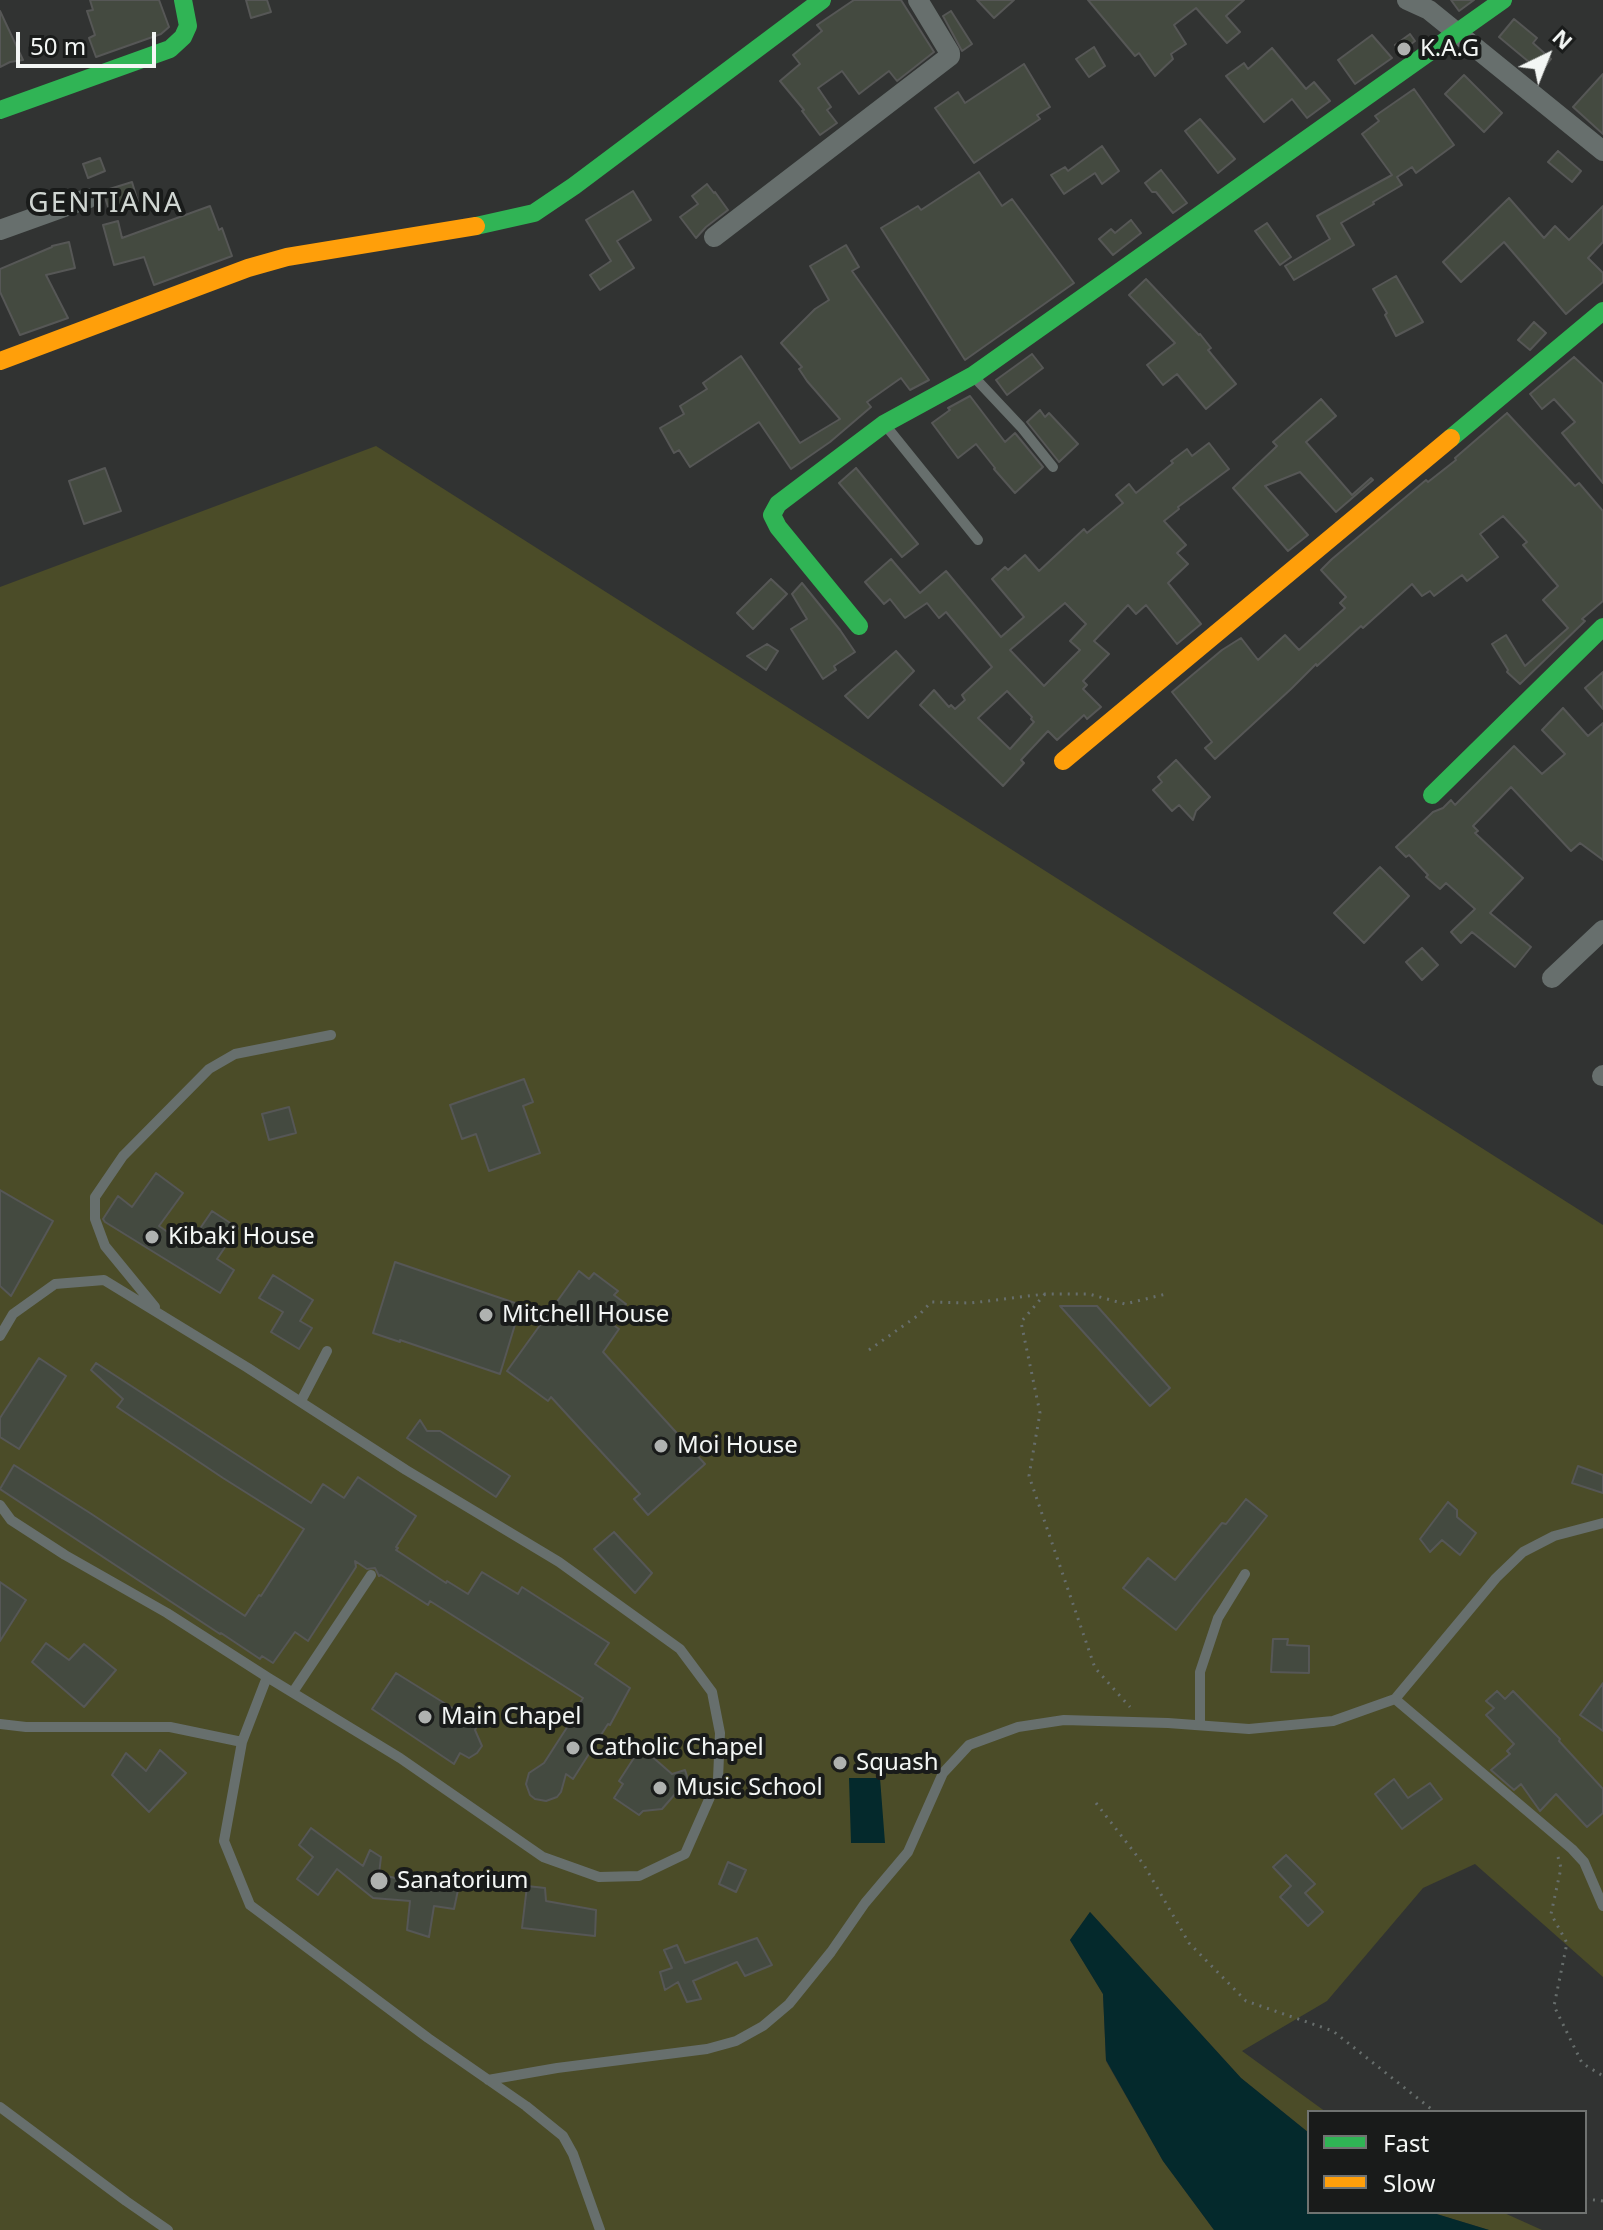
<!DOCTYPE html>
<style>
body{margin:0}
#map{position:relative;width:1603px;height:2230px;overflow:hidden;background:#313332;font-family:"Noto Sans",sans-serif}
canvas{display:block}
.legend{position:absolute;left:1307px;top:2110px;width:280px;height:104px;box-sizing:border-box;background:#191b1a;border:2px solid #707371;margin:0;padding:10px 14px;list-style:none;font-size:24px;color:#f3f6f4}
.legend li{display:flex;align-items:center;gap:16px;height:40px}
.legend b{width:40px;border:2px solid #707371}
.north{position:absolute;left:1507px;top:16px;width:80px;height:80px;-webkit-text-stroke:6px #191b1a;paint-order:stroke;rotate:43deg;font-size:22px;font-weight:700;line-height:32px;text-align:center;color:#f3f6f4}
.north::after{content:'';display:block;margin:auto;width:28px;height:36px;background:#f3f6f4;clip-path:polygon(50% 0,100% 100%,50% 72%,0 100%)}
.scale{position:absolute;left:16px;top:32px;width:140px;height:36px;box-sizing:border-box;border:4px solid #f3f6f4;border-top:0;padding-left:10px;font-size:24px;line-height:28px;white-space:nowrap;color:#f3f6f4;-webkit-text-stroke:6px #191b1a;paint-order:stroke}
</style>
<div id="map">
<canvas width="1603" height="2230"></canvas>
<ul class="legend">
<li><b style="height:10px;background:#30b455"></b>Fast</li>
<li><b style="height:10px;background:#ff9f0a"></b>Slow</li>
</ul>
<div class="north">N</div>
<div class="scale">50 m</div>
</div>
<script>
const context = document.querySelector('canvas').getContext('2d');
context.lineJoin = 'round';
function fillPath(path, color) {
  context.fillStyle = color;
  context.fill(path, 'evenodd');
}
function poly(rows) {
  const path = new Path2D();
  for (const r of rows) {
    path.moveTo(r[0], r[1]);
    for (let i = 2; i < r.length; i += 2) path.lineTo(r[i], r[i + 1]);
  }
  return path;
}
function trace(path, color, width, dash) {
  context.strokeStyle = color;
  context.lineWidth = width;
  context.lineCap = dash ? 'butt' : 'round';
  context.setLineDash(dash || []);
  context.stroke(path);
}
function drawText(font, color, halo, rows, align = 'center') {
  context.font = font + ' "Noto Sans",sans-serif';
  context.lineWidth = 8;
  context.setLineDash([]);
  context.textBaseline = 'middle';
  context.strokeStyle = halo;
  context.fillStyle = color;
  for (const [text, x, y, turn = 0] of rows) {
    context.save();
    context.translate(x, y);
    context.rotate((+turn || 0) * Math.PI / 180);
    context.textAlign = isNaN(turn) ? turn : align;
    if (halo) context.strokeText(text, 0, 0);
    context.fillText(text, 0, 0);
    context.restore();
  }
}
fillPath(poly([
 [376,446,1603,1225,1603,1977,1475,1864,1423,1888,1327,2001,1242,2051,1326,2112,1309,2112,1309,2133,1241,2078,1090,1912,1070,1940,1103,1994,1106,2061,1163,2161,1214,2230,0,2230,0,587],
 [1430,2212,1502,2212,1542,2230,1489,2230]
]), '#4b4c28');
fillPath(poly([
 [849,1778,880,1778,885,1843,851,1843],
 [1090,1912,1241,2078,1309,2133,1309,2212,1430,2212,1489,2230,1214,2230,1163,2161,1106,2060,1103,1994,1070,1940]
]), '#04292c');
const building = poly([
 [90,0,159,0,169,27,161,34,96,57,89,38,95,35,87,11,93,10,90,0],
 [246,0,267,0,271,12,251,18,246,0],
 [854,0,901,0,934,52,897,81,889,71,859,94,842,71,818,88,831,107,827,110,837,123,820,135,802,111,804,110,780,81,800,64,793,55,822,31,817,25,854,0],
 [977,0,1014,0,994,18,977,0],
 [1088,0,1244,0,1226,16,1240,32,1227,43,1196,8,1174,25,1186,44,1171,54,1173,59,1155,76,1139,53,1135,56,1088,0],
 [1451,0,1474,0,1459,11,1451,0],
 [0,11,23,60,10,62,0,67,0,11],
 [951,11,972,44,962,51,943,16,951,11],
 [1514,19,1537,38,1533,43,1551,59,1541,72,1499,37,1514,19],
 [1410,34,1415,41,1402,51,1395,45,1410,34],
 [1372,35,1392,58,1355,84,1338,60,1372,35],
 [1094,47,1105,66,1089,77,1076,59,1094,47],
 [1272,48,1306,89,1314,82,1330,101,1307,118,1292,99,1264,122,1226,76,1244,63,1248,69,1272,48],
 [1024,64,1050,107,1037,115,1040,119,974,163,935,108,958,92,965,103,1024,64],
 [1603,74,1603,134,1573,107,1603,74],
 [1464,75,1502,113,1484,132,1445,94,1464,75],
 [1414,89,1454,145,1416,173,1412,167,1397,177,1402,185,1373,202,1374,204,1341,223,1354,245,1294,280,1285,266,1330,239,1317,216,1392,175,1362,134,1379,121,1375,116,1414,89],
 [1200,119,1235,159,1218,173,1185,131,1200,119],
 [1102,146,1119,171,1102,184,1095,173,1064,194,1051,175,1065,167,1068,171,1102,146],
 [1558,151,1581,171,1572,182,1548,162,1558,151],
 [100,158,105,171,88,178,83,164,100,158],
 [1161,170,1187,203,1173,213,1156,192,1152,192,1145,183,1161,170],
 [979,172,1002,206,1012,199,1074,283,965,360,881,228,918,206,921,210,979,172],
 [132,182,138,202,109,210,103,191,132,182],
 [707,184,714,193,715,192,728,210,706,227,696,238,680,217,698,204,692,196,707,184],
 [633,191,651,220,617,241,634,268,600,290,590,275,611,261,586,220,633,191],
 [1509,198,1544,238,1555,226,1569,240,1603,206,1603,242,1588,258,1603,273,1603,282,1566,314,1504,242,1461,282,1443,262,1509,198],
 [210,206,219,230,222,228,232,256,154,285,144,257,114,265,103,225,118,221,122,238,210,206],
 [1131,220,1141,233,1113,255,1099,239,1111,229,1115,233,1131,220],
 [1267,223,1291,257,1280,265,1255,231,1267,223],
 [69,242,75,268,46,275,68,318,20,335,0,292,0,269,52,247,52,246,69,242],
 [846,245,859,267,852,271,929,380,910,390,901,378,867,402,871,407,830,442,791,469,759,422,690,467,679,450,674,453,660,428,684,414,680,406,707,389,703,383,741,356,800,443,840,419,807,381,799,369,802,367,781,343,815,309,829,300,810,266,846,245],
 [1396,276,1423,322,1396,336,1385,315,1387,313,1373,289,1396,276],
 [1146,279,1199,335,1200,334,1211,348,1208,350,1236,384,1206,409,1177,374,1163,385,1147,365,1175,343,1129,295,1146,279],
 [1534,322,1546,333,1530,350,1518,340,1534,322],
 [1032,354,1043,368,1007,395,996,380,1032,354],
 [1574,357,1603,384,1603,483,1562,433,1575,422,1554,399,1542,409,1530,394,1574,357],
 [970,396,1005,442,1015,433,1043,467,1015,493,994,469,995,468,976,444,958,458,932,423,950,410,948,408,970,396],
 [1321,399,1336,416,1306,442,1352,495,1371,478,1373,480,1336,512,1300,472,1265,486,1308,535,1288,551,1233,488,1277,446,1273,442,1321,399],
 [1040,410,1045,417,1049,413,1078,444,1059,462,1027,422,1040,410],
 [1507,413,1575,486,1579,483,1603,511,1603,601,1582,619,1585,621,1520,684,1507,672,1508,670,1492,644,1506,635,1525,666,1568,628,1543,600,1558,586,1523,545,1527,542,1503,516,1480,534,1498,557,1467,581,1462,575,1434,596,1430,591,1422,596,1412,584,1363,628,1361,626,1317,666,1316,664,1291,689,1215,759,1205,748,1212,742,1172,692,1222,650,1241,638,1258,660,1285,635,1299,650,1345,608,1340,603,1346,597,1321,570,1332,559,1426,480,1428,482,1456,460,1455,458,1507,413],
 [1209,443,1229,469,1178,507,1179,509,1164,521,1186,545,1177,553,1188,564,1168,583,1201,624,1177,644,1146,605,1136,614,1128,605,1094,641,1109,654,1083,681,1087,685,1083,689,1101,707,1087,719,1084,715,1057,740,1048,731,1021,760,1024,763,1003,786,920,705,934,690,949,707,951,705,955,709,965,700,962,695,992,667,946,612,939,618,927,603,905,618,890,599,884,604,865,582,891,559,920,593,946,571,1001,637,1024,617,992,579,1005,567,1008,570,1025,555,1039,571,1084,529,1087,533,1123,503,1116,495,1129,484,1136,493,1173,463,1171,461,1187,449,1192,456,1209,443],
 [1065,603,1086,624,1070,641,1080,650,1044,686,1010,650,1065,603],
 [1007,691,1032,717,1031,719,1034,722,1010,749,978,718,1007,691],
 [105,468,121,511,84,524,69,481,105,468],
 [856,468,918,544,902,557,839,483,856,468],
 [771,579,787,594,753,629,737,613,771,579],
 [802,583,840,630,855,652,834,666,836,670,823,679,791,629,807,619,792,594,802,583],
 [767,644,778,651,766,670,747,656,767,644],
 [896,651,914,671,868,718,845,696,896,651],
 [1603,672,1603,709,1585,688,1603,672],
 [1563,708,1588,736,1603,723,1603,860,1580,843,1571,851,1511,787,1473,826,1478,831,1475,833,1523,878,1490,913,1531,947,1515,967,1472,932,1461,943,1451,932,1475,909,1446,883,1440,889,1426,877,1428,875,1409,855,1406,857,1396,847,1433,812,1443,808,1451,800,1455,805,1514,746,1542,774,1565,754,1542,730,1563,708],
 [1176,760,1210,797,1196,811,1193,820,1179,805,1172,811,1153,790,1162,782,1158,777,1176,760],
 [1380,867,1409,896,1364,943,1334,913,1380,867],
 [1422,948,1438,965,1422,980,1406,962,1422,948],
 [524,1079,533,1102,523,1106,540,1153,489,1171,476,1134,462,1139,450,1105,524,1079],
 [289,1107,296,1133,269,1140,262,1114,289,1107],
 [156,1173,183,1193,159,1226,188,1246,212,1211,238,1228,217,1259,234,1270,220,1293,105,1222,103,1219,118,1196,132,1207,156,1173],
 [0,1190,53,1221,11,1296,0,1286,0,1190],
 [395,1262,521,1305,500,1374,400,1340,400,1342,373,1333,395,1262],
 [579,1271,589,1279,594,1273,618,1291,614,1295,626,1304,612,1324,619,1329,603,1352,705,1464,648,1515,634,1499,640,1494,551,1397,548,1401,507,1371,579,1271],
 [273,1275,313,1300,300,1321,312,1328,299,1349,271,1332,283,1312,259,1298,273,1275],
 [1060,1306,1097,1306,1170,1388,1150,1406,1060,1306],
 [39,1358,66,1376,19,1449,0,1437,0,1418,39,1358],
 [96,1363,311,1503,323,1484,344,1498,358,1477,416,1516,396,1547,398,1548,396,1550,446,1583,447,1581,468,1594,482,1572,518,1594,522,1587,609,1643,595,1664,630,1688,610,1725,608,1724,573,1779,566,1774,561,1792,557,1797,546,1801,535,1799,530,1795,526,1784,529,1773,544,1763,575,1715,573,1714,583,1698,430,1601,428,1605,381,1575,379,1576,375,1568,367,1569,355,1561,356,1567,308,1641,295,1632,273,1663,262,1656,260,1659,221,1633,220,1634,0,1489,14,1465,90,1513,245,1616,259,1595,261,1596,304,1529,223,1478,117,1407,123,1399,91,1370,96,1363],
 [420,1420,427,1431,440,1431,510,1476,496,1497,407,1438,420,1420],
 [1578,1466,1603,1475,1603,1493,1572,1483,1578,1466],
 [1246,1499,1267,1516,1176,1630,1123,1588,1148,1558,1175,1580,1222,1523,1226,1524,1246,1499],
 [1448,1502,1457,1510,1457,1517,1476,1533,1460,1555,1442,1540,1430,1552,1420,1539,1448,1502],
 [614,1532,652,1573,635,1593,594,1549,614,1532],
 [0,1582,26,1600,0,1641,0,1582],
 [1273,1639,1288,1639,1287,1645,1309,1646,1309,1673,1271,1672,1273,1639],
 [46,1643,69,1660,84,1644,116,1670,84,1707,32,1662,46,1643],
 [396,1673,478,1724,475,1730,482,1746,477,1753,469,1758,460,1753,454,1764,372,1709,396,1673],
 [1603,1683,1603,1731,1580,1715,1603,1683],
 [1497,1691,1505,1699,1513,1691,1560,1739,1559,1741,1603,1789,1603,1813,1587,1827,1556,1794,1540,1811,1521,1784,1514,1790,1491,1770,1510,1754,1507,1751,1514,1744,1486,1715,1494,1708,1486,1701,1497,1691],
 [641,1747,672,1774,685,1770,692,1792,676,1793,662,1809,643,1811,639,1815,614,1798,623,1784,619,1781,641,1747],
 [160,1750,186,1773,149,1812,112,1775,126,1753,146,1771,160,1750],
 [1394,1779,1408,1798,1430,1783,1442,1799,1402,1829,1375,1794,1394,1779],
 [311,1828,363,1866,370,1850,381,1857,379,1874,415,1883,416,1872,441,1875,439,1887,458,1890,454,1909,434,1906,429,1937,407,1930,410,1901,373,1898,337,1869,318,1895,297,1879,313,1857,299,1845,311,1828],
 [1286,1855,1315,1884,1305,1893,1323,1912,1308,1926,1280,1897,1291,1886,1273,1867,1286,1855],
 [728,1862,746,1870,736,1892,719,1884,728,1862],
 [527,1886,545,1888,546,1901,596,1910,595,1936,522,1928,527,1886],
 [757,1938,772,1965,745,1976,737,1962,693,1981,701,1999,687,2002,678,1982,665,1990,660,1972,672,1968,664,1950,677,1945,685,1963,757,1938]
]);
fillPath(building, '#444a40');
trace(building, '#565756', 2);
trace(poly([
 [1045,1294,1021,1322,1040,1413,1029,1476,1095,1668,1130,1707],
 [869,1350,920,1314,931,1302,971,1303,1045,1294,1089,1294,1125,1304,1166,1294],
 [1096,1803,1144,1865,1189,1943,1246,2001,1333,2031,1435,2112],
 [1558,1857,1561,1868,1551,1914,1567,1943,1554,2006,1582,2063,1603,2076],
 [1585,2199,1603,2201]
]), '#676e6c', 3, [2, 6]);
trace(poly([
 [974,377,1021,427,1053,467],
 [886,426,978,540],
 [155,1307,105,1246,95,1219,95,1197,123,1156,209,1069,235,1054,331,1035],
 [0,1336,13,1314,55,1284,104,1280,248,1368,406,1470,559,1562,680,1649,712,1692,720,1733,718,1779,685,1854,639,1876,599,1877,543,1857,400,1758,267,1677,242,1742,224,1841,250,1905,428,2038,526,2106,563,2136,573,2154,600,2230],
 [301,1401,327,1351],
 [0,1505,11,1520,65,1555,167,1613,267,1677],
 [293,1692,371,1575],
 [1395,1699,1572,1849,1584,1862,1603,1906],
 [0,1724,26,1727,170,1727,242,1742],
 [1200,1725,1200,1672,1218,1618,1245,1574],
 [488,2080,557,2068,707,2049,736,2041,763,2026,789,2004,831,1952,865,1903,908,1852,943,1773,969,1745,1018,1727,1064,1720,1168,1723,1249,1729,1333,1721,1395,1699,1496,1578,1523,1552,1554,1536,1603,1523],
 [0,2107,126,2201,168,2230]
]), '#676f6d', 10);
trace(poly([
 [1407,0,1429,10,1603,151],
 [0,230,89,198],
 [714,237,950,56,950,53,918,0],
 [1552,978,1603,930],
 [1602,1076,1603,1075]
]), '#676f6d', 20);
trace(poly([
 [0,110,170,49,183,37,188,26,183,0],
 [476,226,534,213,574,186,822,0],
 [1451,438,1603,311],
 [859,626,778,527,772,515,778,504,884,424,972,376,1503,0],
 [1432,795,1603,627]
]), '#30b455', 18);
trace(poly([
 [0,361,248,268,287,257,476,226],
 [1063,761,1451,438]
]), '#ff9f0a', 18);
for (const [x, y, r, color] of [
 [1404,49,8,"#afb2b0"],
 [152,1237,8,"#afb2b0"],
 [486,1315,8,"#afb2b0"],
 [661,1446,8,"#afb2b0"],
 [425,1717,8,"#afb2b0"],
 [573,1748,8,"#afb2b0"],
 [840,1763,8,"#afb2b0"],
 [660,1788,8,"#afb2b0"],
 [379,1881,10,"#afb2b0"]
]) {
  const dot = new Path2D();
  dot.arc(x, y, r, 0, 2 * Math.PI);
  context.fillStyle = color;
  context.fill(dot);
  trace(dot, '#191b1a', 3);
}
drawText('24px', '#f3f6f4', '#191b1a', [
 ["K.A.G",1420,49],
 ["Kibaki House",168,1237],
 ["Mitchell House",502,1315],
 ["Moi House",677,1446],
 ["Main Chapel",441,1717],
 ["Catholic Chapel",589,1748],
 ["Squash",856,1763],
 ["Music School",676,1788],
 ["Sanatorium",397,1881]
], 'left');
context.letterSpacing = '2px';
drawText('28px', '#d0d6d2', '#191b1a', [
 ["GENTIANA",106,204]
]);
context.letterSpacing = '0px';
</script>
